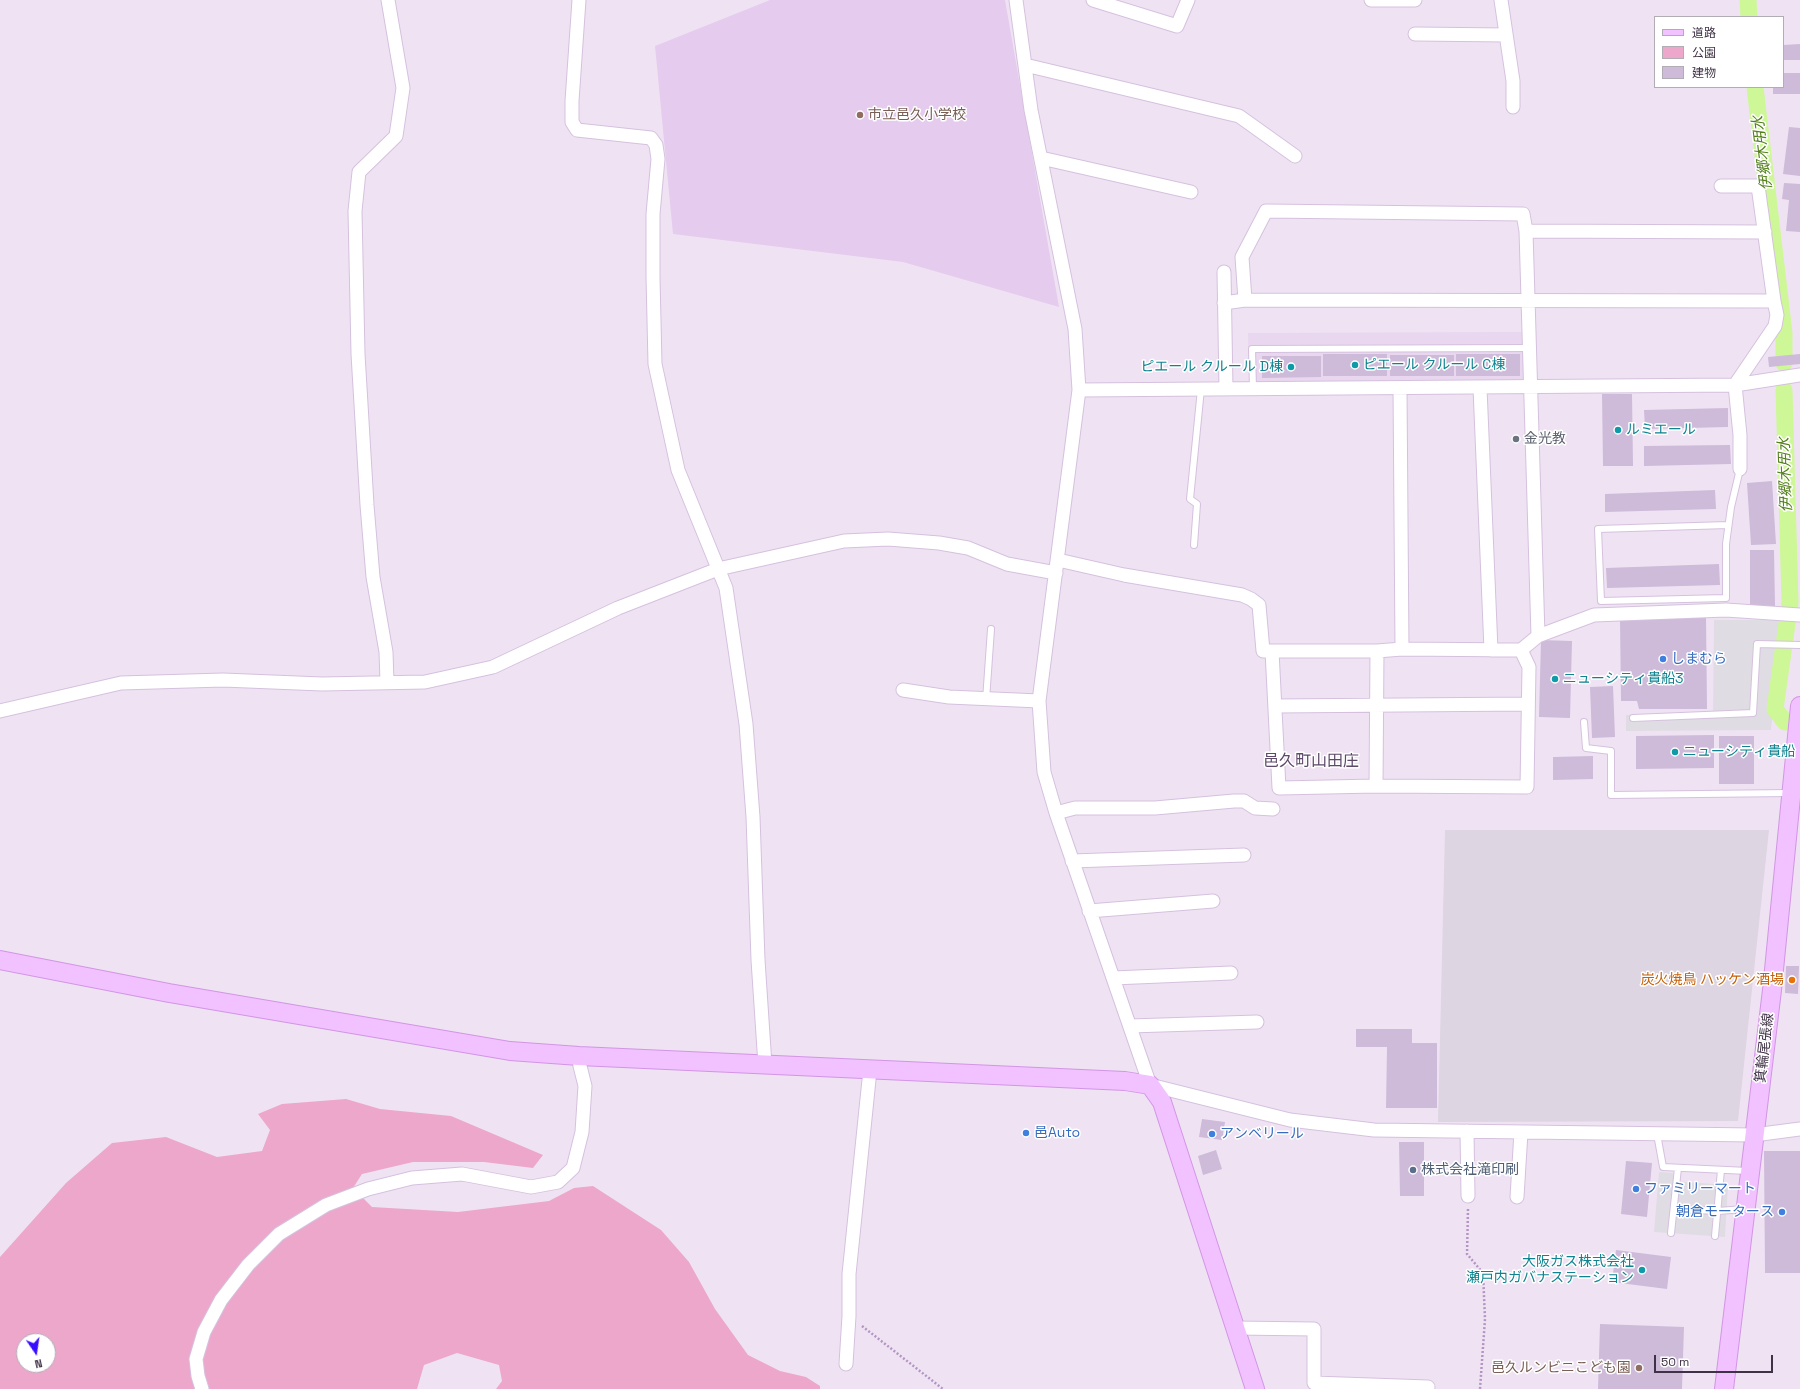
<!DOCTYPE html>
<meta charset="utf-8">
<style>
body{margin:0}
#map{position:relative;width:1800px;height:1389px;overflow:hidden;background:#efe3f3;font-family:"Space Grotesk","Noto Sans JP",sans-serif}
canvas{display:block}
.legend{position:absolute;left:1654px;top:16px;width:130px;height:72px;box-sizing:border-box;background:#fff;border:1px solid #b2adb5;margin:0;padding:5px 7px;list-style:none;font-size:12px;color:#3f3246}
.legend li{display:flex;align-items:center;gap:8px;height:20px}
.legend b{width:20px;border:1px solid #b2adb5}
.north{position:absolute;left:16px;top:1333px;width:40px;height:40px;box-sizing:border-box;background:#fff;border:1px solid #b2adb5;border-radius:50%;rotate:167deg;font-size:11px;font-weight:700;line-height:16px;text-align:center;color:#3f3246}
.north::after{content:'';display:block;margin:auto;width:14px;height:18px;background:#390eff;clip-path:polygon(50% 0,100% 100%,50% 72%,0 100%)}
.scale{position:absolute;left:1654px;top:1355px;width:119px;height:18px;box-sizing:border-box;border:2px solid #3f3246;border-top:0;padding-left:5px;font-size:12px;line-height:14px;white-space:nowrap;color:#3f3246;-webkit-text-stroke:3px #fff;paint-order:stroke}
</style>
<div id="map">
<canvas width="1800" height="1389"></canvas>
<ul class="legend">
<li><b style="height:5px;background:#f2c1ff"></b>道路</li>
<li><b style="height:11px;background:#eca7cb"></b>公園</li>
<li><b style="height:11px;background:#cebad9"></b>建物</li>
</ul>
<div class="north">N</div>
<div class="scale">50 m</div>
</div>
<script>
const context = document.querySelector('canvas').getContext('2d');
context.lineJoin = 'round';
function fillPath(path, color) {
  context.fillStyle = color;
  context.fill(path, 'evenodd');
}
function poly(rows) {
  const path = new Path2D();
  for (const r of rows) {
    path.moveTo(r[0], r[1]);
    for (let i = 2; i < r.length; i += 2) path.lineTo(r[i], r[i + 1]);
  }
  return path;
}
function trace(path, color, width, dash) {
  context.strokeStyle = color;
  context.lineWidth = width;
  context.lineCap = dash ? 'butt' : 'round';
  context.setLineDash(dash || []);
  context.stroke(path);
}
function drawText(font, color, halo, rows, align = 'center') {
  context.font = font + ' "Space Grotesk","Noto Sans JP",sans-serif';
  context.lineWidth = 3;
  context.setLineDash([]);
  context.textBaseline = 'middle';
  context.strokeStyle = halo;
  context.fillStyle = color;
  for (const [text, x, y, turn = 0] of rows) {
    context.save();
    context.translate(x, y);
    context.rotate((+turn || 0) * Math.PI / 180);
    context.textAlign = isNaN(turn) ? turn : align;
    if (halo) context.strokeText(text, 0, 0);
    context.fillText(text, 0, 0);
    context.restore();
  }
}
fillPath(poly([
 [1523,332,1525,381,1249,384,1248,333]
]), '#e8d7ef');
fillPath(poly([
 [1445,830,1769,830,1738,1121,1438,1122]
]), '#ddd5e2');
fillPath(poly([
 [770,0,1005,0,1059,307,903,262,673,234,655,46]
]), '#e5cbee');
fillPath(poly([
 [346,1099,380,1109,451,1116,543,1155,533,1168,484,1162,413,1162,362,1174,353,1188,372,1207,458,1212,549,1201,574,1188,593,1186,661,1230,689,1262,715,1309,748,1355,780,1371,806,1377,820,1386,820,1389,496,1389,502,1381,499,1365,457,1353,424,1365,417,1389,0,1389,0,1257,66,1183,112,1143,166,1137,217,1157,262,1151,270,1130,258,1114,282,1104],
 [24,1341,48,1341,48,1365,24,1365]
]), '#eca7cb');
fillPath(poly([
 [1714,620,1781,620,1771,730,1626,731,1626,715,1713,712],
 [1659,1172,1673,1173,1673,1181,1728,1185,1725,1237,1654,1232]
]), '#e0dce3');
trace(poly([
 [1748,0,1749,17],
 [1755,87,1784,333,1784,363],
 [1784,390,1790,602,1775,709,1785,722]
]), '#cef798', 17);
fillPath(poly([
 [1800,44,1800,60,1783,60,1783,45],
 [1783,73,1800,73,1800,94,1773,94,1773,87,1783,87],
 [1789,127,1800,128,1800,176,1783,174],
 [1784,183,1800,184,1800,232,1786,231,1789,200,1782,199],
 [1323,354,1387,354,1387,376,1323,376],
 [1456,354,1520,354,1520,376,1456,376],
 [1800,354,1800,364,1769,367,1768,357],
 [1390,355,1454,355,1454,376,1390,376],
 [1262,356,1321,356,1321,377,1262,378],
 [1602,394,1632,394,1633,466,1603,466],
 [1728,408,1728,427,1645,429,1644,410],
 [1730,445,1731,464,1644,466,1644,446],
 [1772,481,1776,544,1751,545,1747,483],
 [1715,490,1716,509,1605,512,1605,494],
 [1750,550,1774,550,1775,606,1750,607],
 [1719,564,1720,585,1607,588,1606,568],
 [1706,617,1707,709,1639,709,1637,701,1621,701,1620,618],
 [1541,640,1572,641,1570,718,1539,717],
 [1613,686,1615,737,1592,738,1590,687],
 [1714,735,1714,768,1636,769,1636,736],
 [1719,736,1754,736,1754,784,1719,784],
 [1593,756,1593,779,1553,780,1553,757],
 [1786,966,1799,966,1798,994,1785,993],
 [1356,1029,1412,1029,1412,1043,1437,1043,1437,1108,1386,1108,1387,1047,1356,1047],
 [1202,1119,1225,1122,1222,1140,1199,1137],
 [1399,1142,1424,1142,1424,1196,1400,1196],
 [1216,1150,1222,1169,1203,1175,1198,1156],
 [1764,1151,1800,1151,1800,1273,1765,1273],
 [1626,1161,1652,1163,1647,1217,1621,1214],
 [1616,1250,1671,1257,1667,1289,1612,1282],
 [1600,1324,1684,1327,1682,1389,1598,1389]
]), '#cebad9');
const lane = poly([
 [1253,389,1252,349,1528,348],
 [1728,525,1598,529,1601,601,1726,598,1726,544,1731,507,1740,469],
 [1194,545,1197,504,1190,499,1201,389],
 [986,700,991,629],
 [1633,718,1753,713,1757,644,1800,645],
 [1584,722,1586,748,1611,751,1611,795,1790,793],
 [1657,1134,1663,1167,1748,1171],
 [1674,1209,1718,1211,1744,1209],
 [1671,1233,1678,1168],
 [1715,1236,1721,1170]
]);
const street = poly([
 [579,0,572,101,572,122,577,130,651,138,656,145,658,159,653,214,653,277,655,364,678,470,726,588,746,724,753,817,758,960,765,1065],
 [1016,0,1031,110,1075,329,1079,390,1039,701,1044,772,1056,813,1150,1085,1290,1120,1374,1130,1754,1135,1800,1129],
 [1093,0,1177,26,1188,0],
 [1371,0,1415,0],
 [1501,0,1513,81,1513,107],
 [1415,34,1506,35],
 [1025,65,1239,116,1295,156],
 [1041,158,1191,192],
 [1721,186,1758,186,1774,301],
 [1224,272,1226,389],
 [1245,300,1242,257,1266,211,1523,214,1526,231],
 [1224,303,1245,300,1774,301,1777,315,1775,326,1735,385,1740,435,1740,469],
 [1400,388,1402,649,1521,650,1538,636,1594,615,1726,610,1800,615],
 [1480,388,1491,650],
 [1079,390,1735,385,1800,375],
 [1058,560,1124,575,1242,595,1251,599,1259,605,1263,651,1377,651],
 [1538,636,1526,231,1765,232],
 [1402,649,1377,651,1376,786,1527,787,1529,667,1521,650],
 [1272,651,1279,788,1376,786],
 [387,682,386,652,373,577,367,505,358,354,355,211,359,172,396,136,403,88,388,0],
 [903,690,949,697,1039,701],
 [1275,706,1528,704],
 [0,711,121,683,223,680,322,684,425,682,493,667,618,608,718,569,844,541,888,539,939,543,968,548,1007,564,1056,573],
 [1056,813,1075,808,1155,808,1234,801,1244,801,1255,808,1273,809],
 [1072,861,1244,855],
 [1089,911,1213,901],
 [1113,978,1231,973],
 [1130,1026,1257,1022],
 [1467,1131,1468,1196],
 [1517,1197,1521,1132],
 [1235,1328,1314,1329,1314,1383,1428,1387],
 [846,1364,849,1316,849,1274,870,1070],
 [202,1389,198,1376,196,1359,204,1332,221,1300,248,1265,279,1234,326,1205,368,1189,412,1178,462,1174,531,1187,558,1182,573,1168,582,1132,585,1086,580,1066,579,1056]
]);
const secondary = poly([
 [0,960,169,993,510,1051,579,1056,1125,1081,1150,1085,1162,1102,1255,1389],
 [1724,1389,1772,990,1800,706]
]);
trace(lane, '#d5c1de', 8);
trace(street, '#d5c1de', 15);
trace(secondary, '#d295e5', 20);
trace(poly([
 [1468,1209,1467,1254,1483,1273,1485,1319,1480,1389],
 [862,1326,943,1389]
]), '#b494c3', 2.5, [2, 2]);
trace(lane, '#fff', 6);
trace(street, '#fff', 13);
trace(secondary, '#f2c1ff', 18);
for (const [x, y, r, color] of [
 [860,115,4,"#8d6e63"],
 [1355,365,4,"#0f9aa8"],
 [1291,367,4,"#0f9aa8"],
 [1618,430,4,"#0f9aa8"],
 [1516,439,4,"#6b7280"],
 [1663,659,4,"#3f7fe0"],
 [1555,679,4,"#0f9aa8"],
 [1675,752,4,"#0f9aa8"],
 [1792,980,4,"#e8710a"],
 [1026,1133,4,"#3f7fe0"],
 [1212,1134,4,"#3f7fe0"],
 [1413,1170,4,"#5c6f8a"],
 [1636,1189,4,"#3f7fe0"],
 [1782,1212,4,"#3f7fe0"],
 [1642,1270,4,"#0f9aa8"],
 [1639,1368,4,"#8d6e63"]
]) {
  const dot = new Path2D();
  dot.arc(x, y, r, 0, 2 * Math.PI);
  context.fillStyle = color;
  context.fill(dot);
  trace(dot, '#fff', 1.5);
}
drawText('14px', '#785e54', '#fff', [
 ["市立邑久小学校",868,115],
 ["邑久ルンビニこども園",1631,1368,"right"]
], 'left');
drawText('14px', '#0d838f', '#fff', [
 ["ピエール クルール C棟",1363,365],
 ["ピエール クルール D棟",1283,367,"right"],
 ["ルミエール",1626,430],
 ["ニューシティ貴船3",1563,679],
 ["ニューシティ貴船",1683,752],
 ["大阪ガス株式会社",1634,1262,"right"],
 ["瀬戸内ガバナステーション",1634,1278,"right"]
], 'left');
drawText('14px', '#5b616d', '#fff', [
 ["金光教",1524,439]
], 'left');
drawText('14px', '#366cbe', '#fff', [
 ["しまむら",1671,659],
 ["邑Auto",1034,1133],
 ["アンベリール",1220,1134],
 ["ファミリーマート",1644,1189],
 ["朝倉モータース",1774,1212,"right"]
], 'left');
drawText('14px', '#c56008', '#fff', [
 ["炭火焼鳥 ハッケン酒場",1784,980]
], 'right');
drawText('14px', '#3f3246', '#fff', [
 ["箕輪尾張線",1765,1048,-83]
]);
drawText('14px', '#4e5e75', '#fff', [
 ["株式会社滝印刷",1421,1170]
], 'left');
drawText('italic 15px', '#53801b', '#fff', [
 ["伊郷木用水",1763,153,-97],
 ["伊郷木用水",1786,475,-92]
]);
drawText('16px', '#5d4969', '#fff', [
 ["邑久町山田庄",1311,762]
]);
</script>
